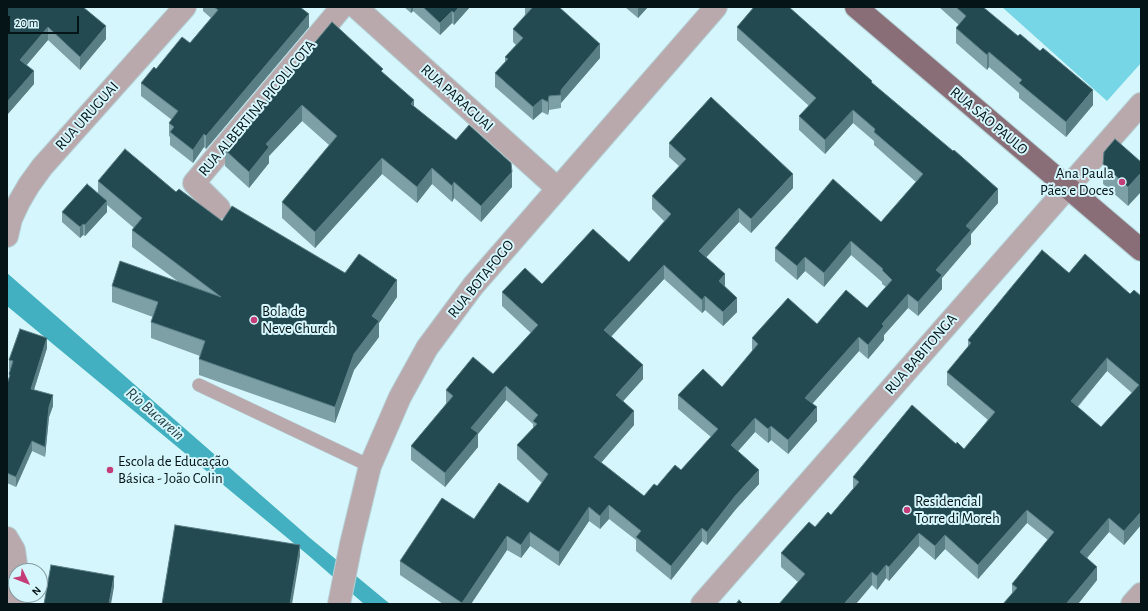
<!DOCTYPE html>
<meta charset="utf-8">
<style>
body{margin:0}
#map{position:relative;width:1148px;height:611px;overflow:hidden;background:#d5f6fc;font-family:"Alegreya Sans",sans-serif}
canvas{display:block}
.frame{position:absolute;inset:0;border:8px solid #051417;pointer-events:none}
.north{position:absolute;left:8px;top:563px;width:40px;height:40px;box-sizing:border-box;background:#d5f6fc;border:1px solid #829ca0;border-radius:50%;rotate:133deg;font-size:11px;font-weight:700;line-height:16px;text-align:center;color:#051417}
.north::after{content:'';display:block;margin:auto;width:14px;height:18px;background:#c43c78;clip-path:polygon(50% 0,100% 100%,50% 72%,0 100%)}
.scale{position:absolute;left:8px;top:16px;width:71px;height:18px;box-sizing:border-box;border:2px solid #051417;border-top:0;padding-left:5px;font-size:12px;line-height:14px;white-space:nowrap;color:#051417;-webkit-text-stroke:3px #d5f6fc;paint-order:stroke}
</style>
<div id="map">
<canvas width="1148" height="611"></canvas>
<div class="frame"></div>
<div class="north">N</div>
<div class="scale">20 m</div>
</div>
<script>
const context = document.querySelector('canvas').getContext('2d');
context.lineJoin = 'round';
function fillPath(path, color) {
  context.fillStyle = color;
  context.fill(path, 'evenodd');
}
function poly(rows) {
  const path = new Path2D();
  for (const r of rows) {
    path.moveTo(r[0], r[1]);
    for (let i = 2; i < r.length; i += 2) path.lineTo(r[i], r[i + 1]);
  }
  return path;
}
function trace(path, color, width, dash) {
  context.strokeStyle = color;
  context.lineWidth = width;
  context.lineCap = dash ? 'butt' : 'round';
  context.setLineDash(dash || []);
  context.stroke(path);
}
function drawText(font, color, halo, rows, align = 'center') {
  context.font = font + ' "Alegreya Sans",sans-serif';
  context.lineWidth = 4;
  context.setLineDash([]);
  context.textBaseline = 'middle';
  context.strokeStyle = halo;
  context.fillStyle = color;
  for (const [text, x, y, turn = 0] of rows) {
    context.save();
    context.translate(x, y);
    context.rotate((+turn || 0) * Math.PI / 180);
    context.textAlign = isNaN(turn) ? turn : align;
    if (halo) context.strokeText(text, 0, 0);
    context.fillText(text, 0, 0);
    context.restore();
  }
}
fillPath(poly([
 [1002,7,1141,7,1141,63,1107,101]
]), '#76d6e6');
fillPath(poly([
 [7,273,310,538,390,604,364,604,308,555,7,306]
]), '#42b0c1');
const service = poly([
 [199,385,370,466]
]);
const minor = poly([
 [356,7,557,188],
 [219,208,194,183,342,7],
 [7,236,11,219,19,202,29,185,42,167,185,7],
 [7,538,14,550,17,571],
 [15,604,16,595],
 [702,604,1141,104],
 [1132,604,1141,594]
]);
const tertiary = poly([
 [339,604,351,544,370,466,400,397,427,348,473,286,716,7]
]);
const primary = poly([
 [856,7,1141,250]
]);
trace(service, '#b4d2d7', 14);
trace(minor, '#b4d2d7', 24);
trace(tertiary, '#b4d2d7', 24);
trace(primary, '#b4d2d7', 24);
trace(service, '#b9a9ad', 13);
trace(minor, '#b9a9ad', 22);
trace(tertiary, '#b9a9ad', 22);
trace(primary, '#8a6e77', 22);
fillPath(poly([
 [7,7,106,39,80,70,48,40,26,65,34,84,7,115],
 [203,7,300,7,309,27,206,149,204,147,193,163,170,145,170,137,169,136,169,123,172,120,141,96,141,83,156,69,190,43,211,18,203,11],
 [404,7,470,7,454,25,452,23,440,35,413,11,411,13],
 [525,7,559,7,600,58,561,103,561,108,549,110,548,115,542,112,533,120,495,87,495,73,505,62,505,57,516,45,513,42,513,29,525,15],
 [625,7,648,7,638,18],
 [939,7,983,7,1093,105,1066,137,1019,98,1019,93,989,67,987,70,956,43,956,28,959,25],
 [332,22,383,73,414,107,512,187,481,222,454,198,452,202,432,184,417,203,382,174,315,248,282,218,282,202,329,145,302,121,269,156,269,163,249,188,225,166,225,150],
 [737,27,872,83,998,203,971,234,971,244,942,278,942,289,918,316,908,308,884,335,884,340,868,359,859,351,812,404,817,421,788,454,771,440,768,443,755,432,738,451,759,484,736,509,707,545,702,541,671,580,636,551,636,540,609,519,600,529,589,521,559,566,530,546,521,558,507,550,471,604,443,604,400,575,400,561,474,519,528,503,542,483,517,459,517,445,533,429,533,424,506,400,478,434,478,447,445,487,411,460,411,446,446,404,446,390,493,374,531,333,502,306,502,292,542,284,629,262,664,221,652,209,652,196,679,166,669,157,669,143,793,188,751,233,739,222,706,257,725,287,737,312,723,326,705,310,702,313,664,279,611,337,643,379,623,401,634,425,601,462,644,496,657,486,681,470,711,437,678,409,678,395,722,387,752,352,752,338,817,324,867,308,886,287,882,284,882,282,851,255,824,287,805,271,797,280,775,261,775,248,881,222,916,182,874,145,874,141,853,123,825,154,799,130,799,116,809,106,737,40],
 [1104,152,1141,162,1128,206,1103,184],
 [98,181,176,192,222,221,345,273,397,297,379,323,379,337,354,370,335,423,199,375,199,359,200,356,151,338,151,322,153,317,112,302,112,286,180,283,132,247,132,230,134,228,107,205,107,212,85,236,83,235,80,238,62,222,62,212,98,194],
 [1069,273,1130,294,1141,296,1141,525,1124,545,1109,532,1087,558,1097,580,1078,604,1003,604,1012,593,1012,584,1048,540,1027,523,978,579,945,549,935,560,919,546,889,581,886,578,877,590,872,585,798,582,781,567,781,553,815,527,831,515,853,489,853,477,956,444,964,449,988,420,947,385,947,372,968,347,968,340],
 [1107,371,1132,393,1101,427,1078,407],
 [47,348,34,390,53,406,49,417,45,457,32,451,16,487,7,483,7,384,9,379,9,374,10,370,9,370,9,360]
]), '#7ca0a6');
fillPath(poly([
 [411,7,413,7,413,11,411,13],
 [459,7,470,7,454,25,454,13],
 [638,7,648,7,638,18],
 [452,11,452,23,440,35,440,23],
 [309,14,309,27,206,149,206,136],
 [106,26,106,39,80,70,80,57],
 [48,27,48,40,20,73,20,60],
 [600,44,600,58,561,103,561,90],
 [989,52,989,67,987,70,987,55],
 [34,71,34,84,7,115,7,102],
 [1093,90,1093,105,1066,137,1066,122],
 [549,96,549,110,548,115,548,102],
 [542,99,542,112,533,120,533,107],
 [414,100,414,116,411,104],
 [302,105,302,121,269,156,269,163,249,188,249,172,266,144],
 [853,110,853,123,825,154,825,140],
 [204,134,204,147,193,163,193,150],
 [382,158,382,174,315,248,315,232],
 [432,168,432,184,417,203,417,187],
 [512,172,512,187,481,222,481,206],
 [1141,173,1141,192,1128,206,1128,187],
 [793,174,793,188,751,233,751,219],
 [454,182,454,198,452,202,452,186],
 [998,189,998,203,971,234,971,244,942,278,942,289,918,316,918,302,936,270,966,226],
 [107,201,107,212,85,236,85,225],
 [739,208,739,222,699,265,699,251],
 [83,224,83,235,80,238,80,227],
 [851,241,851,255,824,287,824,273],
 [805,257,805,271,797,280,797,266],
 [664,265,664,279,604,344,604,330],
 [725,274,725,288,719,281],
 [397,280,397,297,379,323,379,337,354,370,335,423,335,407,354,354,372,316],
 [908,294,908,308,884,335,884,340,868,359,868,345,882,324],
 [705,296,705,310,702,313,702,300],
 [737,298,737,312,723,326,723,312],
 [859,337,859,351,805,412,805,398],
 [47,338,47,348,31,399,31,389],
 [1107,358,1107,371,1071,414,1071,401],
 [643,365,643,379,616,409,616,395],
 [506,386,506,400,478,434,478,447,445,487,445,473,471,428],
 [53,395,53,406,49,417,45,457,45,447,49,407],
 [817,407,817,421,788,454,788,440],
 [634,411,634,425,594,471,594,457],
 [755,418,755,432,731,459,731,445],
 [771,426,771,440,768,443,768,429],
 [32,441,32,451,16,487,16,477],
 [759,470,759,484,736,509,707,545,707,532,736,495],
 [609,505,609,519,600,529,600,516],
 [589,507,589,521,559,566,559,552],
 [1027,510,1027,523,978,579,978,565],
 [1141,512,1141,525,1124,545,1124,531],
 [1109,518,1109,532,1080,566,1080,552],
 [702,528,702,541,671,580,671,566],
 [530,532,530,546,521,558,521,545],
 [919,533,919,546,889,581,889,567],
 [945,535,945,549,935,560,935,546],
 [507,536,507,550,471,604,462,604,462,603],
 [300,545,300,556,292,604,290,604],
 [886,565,886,578,877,590,877,576],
 [1097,567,1097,580,1078,604,1066,604],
 [872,572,872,585,856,604,844,604],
 [114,576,114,587,111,604,109,604]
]), '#597e84');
const building = poly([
 [7,7,83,7,106,26,80,57,48,27,20,60,34,71,7,102,7,7],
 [214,7,300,7,309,14,206,136,204,134,193,150,170,132,174,127,169,123,178,111,141,83,154,67,156,69,182,37,190,43,218,10,214,7],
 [423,7,459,7,454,13,452,11,440,23,423,7],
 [532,7,559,7,600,44,561,90,561,95,549,96,548,102,542,99,533,107,495,73,508,59,505,57,523,38,513,29,532,8,532,7],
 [754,7,789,7,872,81,871,82,953,151,954,150,998,189,966,226,971,230,936,270,942,275,918,302,908,294,882,324,884,326,868,345,859,337,805,398,817,407,788,440,771,426,768,429,755,418,731,445,759,470,736,495,707,532,702,528,671,566,636,537,641,531,609,505,600,516,589,507,559,552,530,532,521,545,507,536,462,603,400,561,442,498,474,519,499,483,528,503,548,474,517,445,537,424,533,421,538,415,506,386,471,428,478,433,445,473,411,446,453,396,446,390,473,357,493,374,538,325,502,292,525,268,542,284,593,229,629,262,671,214,652,196,686,159,669,143,711,97,793,174,751,219,739,208,699,251,725,274,719,281,737,298,723,312,705,296,702,300,664,265,604,330,643,365,616,395,634,411,594,457,644,496,654,484,657,486,675,465,681,470,718,429,678,395,703,369,722,387,758,344,752,338,788,298,817,324,846,290,867,308,892,280,882,270,883,269,851,241,824,273,805,257,797,266,775,248,833,179,881,222,923,174,874,132,875,129,853,110,825,140,799,116,816,98,737,27,754,7],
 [956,7,983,7,1018,36,1020,34,1040,51,1043,48,1093,90,1066,122,1019,83,1022,80,989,52,987,55,956,28,966,16,956,7],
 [332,22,383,69,381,71,414,100,411,104,456,140,469,125,511,163,512,172,481,206,454,182,452,186,432,168,417,187,382,158,315,232,282,202,337,136,302,105,266,144,269,147,249,172,225,150,332,22],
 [1115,139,1141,162,1141,173,1128,187,1103,164,1104,152,1115,139],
 [125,149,176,192,179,189,222,221,232,206,345,273,359,254,397,280,372,316,379,321,354,354,335,407,199,359,205,341,151,322,158,302,112,286,120,261,221,297,132,230,142,218,98,181,125,149],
 [87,184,107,201,85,225,83,224,80,227,62,212,87,184],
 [1042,250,1069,273,1085,254,1130,294,1134,290,1141,296,1141,512,1124,531,1109,518,1080,552,1097,567,1066,604,1003,604,1017,588,1012,584,1054,532,1027,510,978,565,945,535,935,546,919,533,889,567,886,565,877,576,872,572,844,604,779,604,805,574,781,553,809,522,815,527,828,512,831,515,859,482,853,477,912,405,956,444,957,442,964,449,995,412,947,372,971,343,968,340,1042,250],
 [1107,358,1139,385,1101,427,1071,401,1107,358],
 [20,329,47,338,31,389,53,395,49,407,45,447,32,441,16,477,7,473,7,384,10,375,9,374,13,361,9,360,20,329],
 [175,525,300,545,290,604,162,604,175,525],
 [51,565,114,576,109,604,44,604,51,565],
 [739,600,743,604,736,604,739,600]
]);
fillPath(building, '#244a51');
trace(building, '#597e84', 1);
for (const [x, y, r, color] of [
 [1122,182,4,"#c43c78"],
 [254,320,4,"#c43c78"],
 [110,470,4,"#c43c78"],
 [907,510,4,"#c43c78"]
]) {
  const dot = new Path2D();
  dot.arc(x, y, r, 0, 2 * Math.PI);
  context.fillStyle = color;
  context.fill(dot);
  trace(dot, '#d5f6fc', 1.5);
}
drawText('15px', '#051417', '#d5f6fc', [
 ["RUA PARAGUAI",457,98,42],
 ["RUA ALBERTINA PICOLI COTA",257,108,-50],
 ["RUA URUGUAI",87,116,-48],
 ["RUA SÃO PAULO",989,121,40],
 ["RUA BOTAFOGO",481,279,-51],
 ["RUA BABITONGA",921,354,-49]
]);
drawText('15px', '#051417', '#d5f6fc', [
 ["Ana Paula",1114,173,"right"],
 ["Pães e Doces",1114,190,"right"],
 ["Bola de",262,311],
 ["Neve Church",262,328],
 ["Escola de Educação",118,461],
 ["Básica - João Colin",118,478],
 ["Residencial",915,501],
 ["Torre di Moreh",915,518]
], 'left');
drawText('italic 16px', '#243c40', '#d5f6fc', [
 ["Rio Bucarein",155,414,41]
]);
</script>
